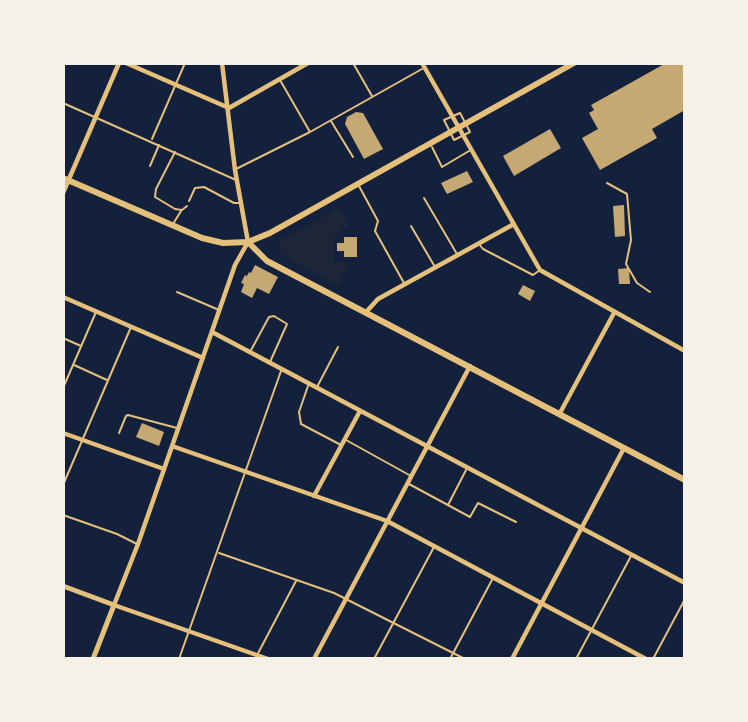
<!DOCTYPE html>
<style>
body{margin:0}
#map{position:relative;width:748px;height:722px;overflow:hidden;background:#14213d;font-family:"Nunito Sans",sans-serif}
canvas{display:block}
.frame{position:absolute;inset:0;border:65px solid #f6f1e7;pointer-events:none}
</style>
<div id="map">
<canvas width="748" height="722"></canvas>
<div class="frame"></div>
</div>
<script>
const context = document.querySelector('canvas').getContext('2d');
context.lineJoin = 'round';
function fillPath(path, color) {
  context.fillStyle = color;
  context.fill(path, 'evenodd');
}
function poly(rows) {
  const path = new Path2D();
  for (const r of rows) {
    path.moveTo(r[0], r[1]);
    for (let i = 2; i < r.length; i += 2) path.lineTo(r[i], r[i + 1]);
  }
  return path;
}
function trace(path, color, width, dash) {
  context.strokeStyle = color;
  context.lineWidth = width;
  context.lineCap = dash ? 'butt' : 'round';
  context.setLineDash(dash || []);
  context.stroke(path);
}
fillPath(poly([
 [339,208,349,226,335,235,333,262,349,263,338,286,282,255,279,250,281,240]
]), '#1d2539');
fillPath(poly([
 [666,63,685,63,685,110,652,129,657,138,600,170,582,138,598,129,589,113,594,110,591,105],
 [356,112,363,113,383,149,364,159,345,124,347,117],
 [550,129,561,148,514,176,503,156],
 [467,171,473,182,447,194,441,183],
 [624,205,625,236,615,237,613,206],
 [344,237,357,237,357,257,344,257,344,251,337,251,337,243,344,243],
 [255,265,278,277,269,294,257,288,252,298,241,292,244,284,241,283,245,275,247,276,249,272,251,273],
 [629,268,630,284,619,284,618,269],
 [523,285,535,291,530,301,518,294],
 [142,423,164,432,159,446,136,437]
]), '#c6a872');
trace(poly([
 [460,113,470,132,454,140,444,120,460,113],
 [607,183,627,194,631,240,626,264,637,283,650,292]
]), '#e5c07b', 2);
trace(poly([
 [353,63,372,96],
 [280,80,310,132],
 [63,103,236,180],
 [331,121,353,157],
 [152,139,185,63],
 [432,147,442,167,469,151],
 [175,152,156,189,155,197,175,209,182,210,187,206],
 [150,166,159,145],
 [236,169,310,132,422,69],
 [359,186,378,221,375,231,404,283],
 [424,198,457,254],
 [189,201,195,188,204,187,234,203,240,203],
 [173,224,181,211],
 [411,226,435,267],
 [479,244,483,249,533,275,540,270],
 [177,292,219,310],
 [63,338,81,346],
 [250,352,269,317,274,316,287,324,270,362],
 [74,365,107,380],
 [308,386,299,412,301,424,341,445],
 [317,387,338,347],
 [63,388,96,312],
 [119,433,126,416,128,415,177,428],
 [346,440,411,476],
 [409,484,470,517,478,503,516,522],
 [63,485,131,327],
 [448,505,466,470],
 [63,515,117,534,137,544],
 [219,553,334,593,465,659],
 [179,659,281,371],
 [255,659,296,581],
 [374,659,434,547],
 [450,659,493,578],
 [576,659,631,556],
 [653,659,685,599]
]), '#e5c07b', 2);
trace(poly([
 [126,63,229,108,308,63],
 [222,63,235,170,248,242,235,265,138,544,114,605,268,659],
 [422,63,540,270,685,351],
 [63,193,119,63],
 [63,297,203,358],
 [367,311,378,299,514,224],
 [212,332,685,583],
 [560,413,614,313],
 [63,433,164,469],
 [172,446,387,521,646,659],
 [314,496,360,411],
 [314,659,470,366],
 [512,659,624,448]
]), '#e5c07b', 4.5);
trace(poly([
 [63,586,114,605,93,659]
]), '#e5c07b', 5);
trace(poly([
 [63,178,202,238,223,243,248,242,270,233,574,63],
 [248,242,267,261,685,480]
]), '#e5c07b', 6);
</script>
